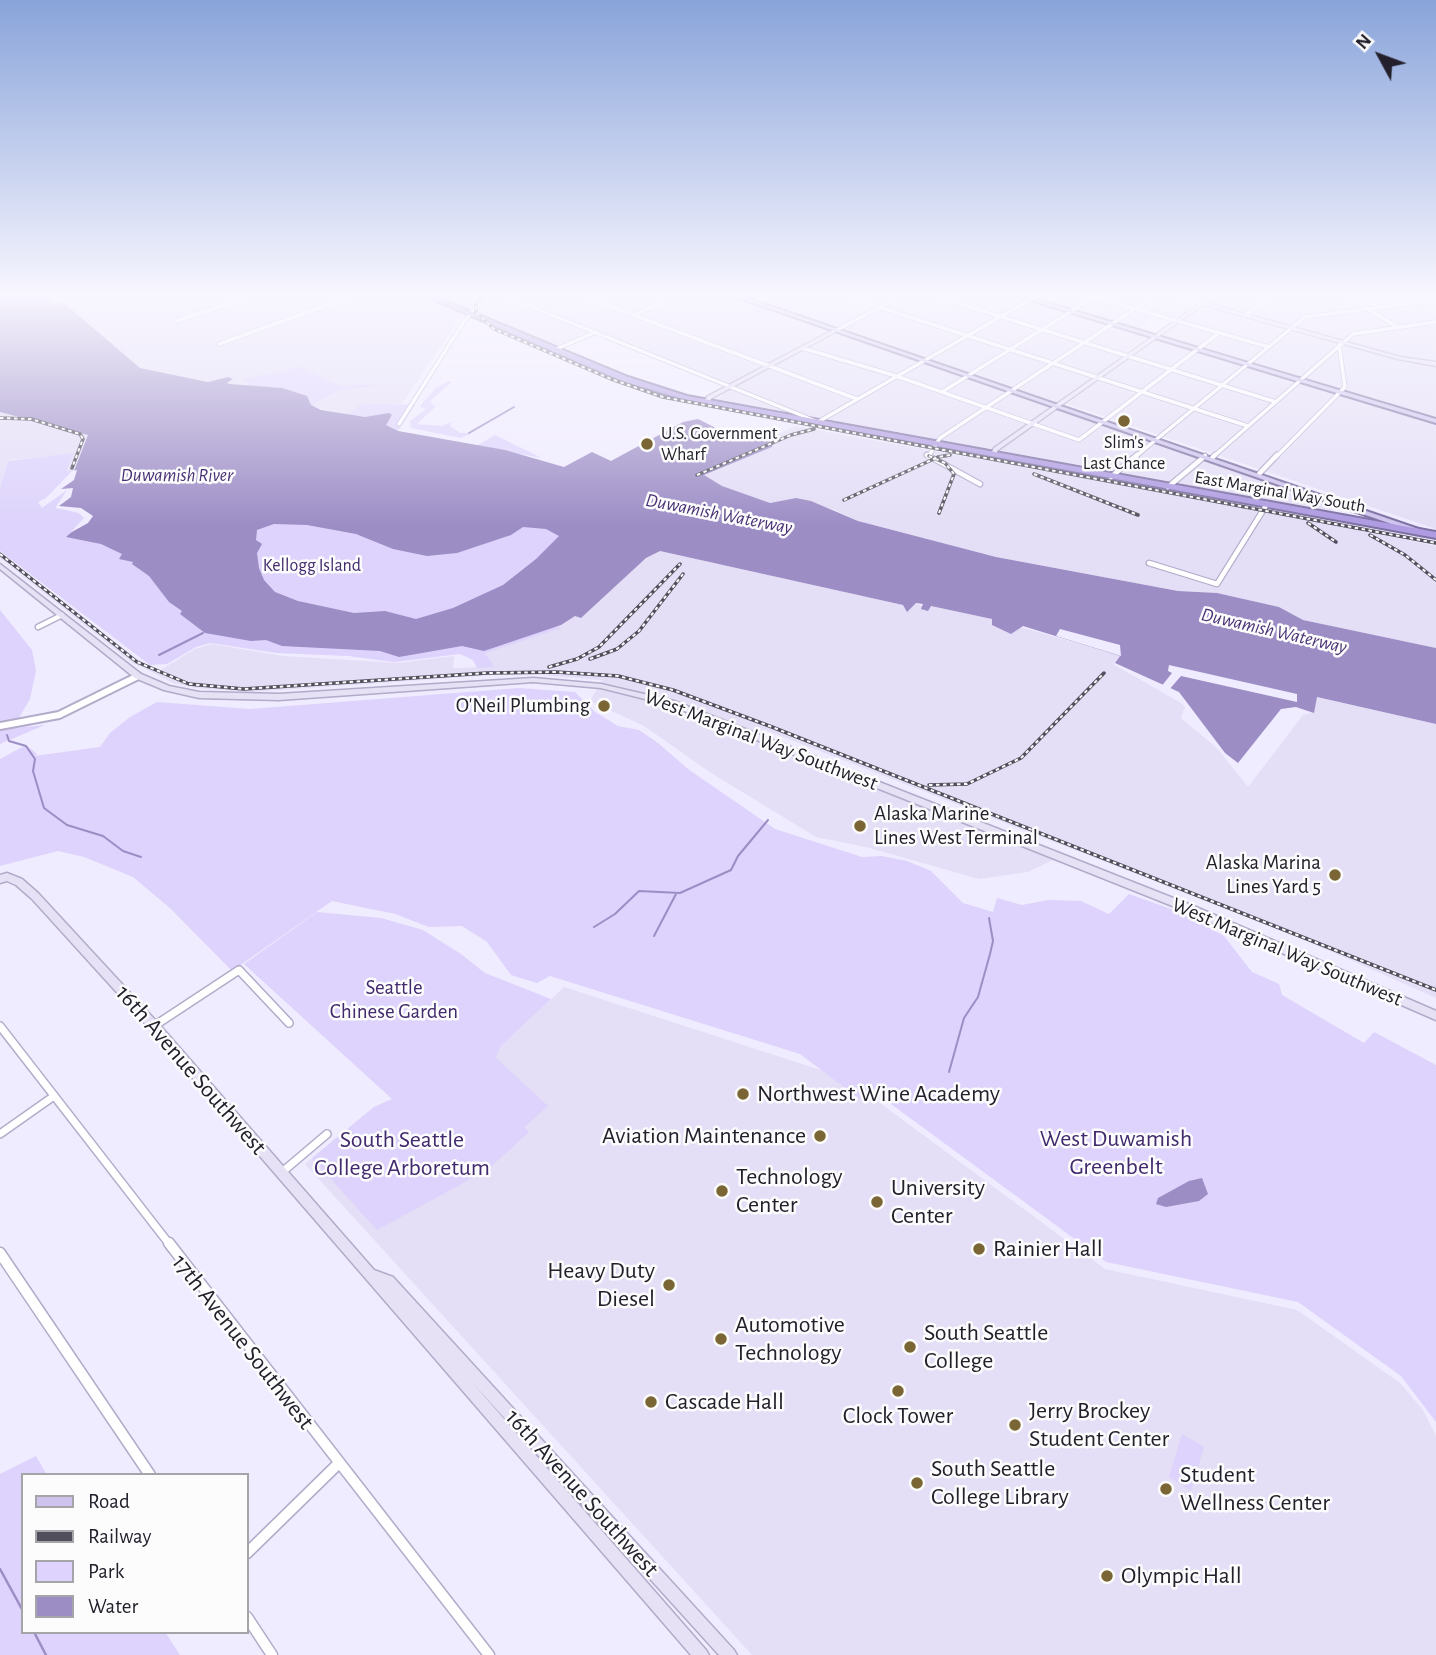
<!DOCTYPE html>
<style>
body{margin:0}
#map{position:relative;width:1436px;height:1655px;overflow:hidden;background:#f0ecff;font-family:"Alegreya Sans",sans-serif}
canvas{display:block}
.legend{position:absolute;left:21px;top:1473px;width:228px;height:161px;box-sizing:border-box;background:#fcfcfc;border:2px solid #a5a4a9;margin:0;padding:9px 12px;list-style:none;font-size:21px;color:#23202c}
.legend li{display:flex;align-items:center;gap:14px;height:35px}
.legend b{width:35px;border:2px solid #a5a4a9}
.north{position:absolute;left:1345px;top:21px;width:70px;height:70px;-webkit-text-stroke:5px #fcfcfc;paint-order:stroke;rotate:311deg;font-size:19px;font-weight:700;line-height:28px;text-align:center;color:#23202c}
.north::after{content:'';display:block;margin:auto;width:24px;height:32px;background:#23202c;clip-path:polygon(50% 0,100% 100%,50% 72%,0 100%)}
</style>
<div id="map">
<canvas width="1436" height="1655"></canvas>
<ul class="legend">
<li><b style="height:9px;background:#cec3ed"></b>Road</li>
<li><b style="height:9px;background:#524f5d"></b>Railway</li>
<li><b style="height:19px;background:#ddd3fc"></b>Park</li>
<li><b style="height:19px;background:#9c8dc5"></b>Water</li>
</ul>
<div class="north">N</div>
</div>
<script>
const context = document.querySelector('canvas').getContext('2d');
context.lineJoin = 'round';
function fillPath(path, color) {
  context.fillStyle = color;
  context.fill(path, 'evenodd');
}
function poly(rows) {
  const path = new Path2D();
  for (const r of rows) {
    path.moveTo(r[0], r[1]);
    for (let i = 2; i < r.length; i += 2) path.lineTo(r[i], r[i + 1]);
  }
  return path;
}
function trace(path, color, width, dash) {
  context.strokeStyle = color;
  context.lineWidth = width;
  context.lineCap = dash ? 'butt' : 'round';
  context.setLineDash(dash || []);
  context.stroke(path);
}
function drawText(font, color, halo, rows, align = 'center') {
  context.font = font + ' "Alegreya Sans",sans-serif';
  context.lineWidth = 5;
  context.setLineDash([]);
  context.textBaseline = 'middle';
  context.strokeStyle = halo;
  context.fillStyle = color;
  for (const [text, x, y, turn = 0] of rows) {
    context.save();
    context.translate(x, y);
    context.rotate((+turn || 0) * Math.PI / 180);
    context.textAlign = isNaN(turn) ? turn : align;
    if (halo) context.strokeText(text, 0, 0);
    context.fillText(text, 0, 0);
    context.restore();
  }
}
fillPath(poly([
 [47,295,725,295,1280,487,1332,506,1331,511,717,399,732,388,588,332,557,346,483,315,460,318,402,404,363,403,350,415,337,413,230,384,228,377,208,382,139,368,85,320,63,302,53,304],
 [745,295,1008,295,1147,338,1057,402],
 [1028,295,1208,295,1170,321,1154,316,1138,328],
 [1220,295,1340,295,1366,310,1433,303,1436,304,1436,362,1398,356,1209,303],
 [1206,304,1398,359,1436,365,1436,417,1163,335],
 [1156,340,1436,425,1436,529,1067,404],
 [0,403,98,425,80,470,67,472,74,454,8,460,0,488],
 [795,426,1257,509,1436,546,1436,648,1303,620,1279,607,1217,593,1178,591,996,557,858,521,835,510,797,498,770,503,766,508,691,476],
 [660,551,903,605,908,611,916,603,928,610,930,606,993,619,1121,656,1113,664,1181,703,1185,707,1181,718,1217,748,1248,787,1303,715,1314,712,1316,697,1436,724,1436,998,1294,935,763,729,755,738,1058,852,1053,860,1028,872,979,879,866,847,816,837,711,773,644,726,590,701,602,680,542,675,494,675,250,692,196,688,173,683,130,661,0,558,0,552,134,657,159,671,195,649,211,644,283,656,398,663,454,656,453,668,493,667,484,651,576,616,581,618,646,558],
 [564,987,836,1075,865,1092,1105,1269,1297,1310,1400,1383,1423,1410,1436,1436,1436,1655,752,1655,305,1164,374,1107,496,1058,501,1046]
]), '#e4def6');
fillPath(poly([
 [301,367,340,386,384,384,337,391,311,405,318,410,349,415,362,403,415,405,398,431,435,438,400,439,324,423,308,417,294,398,267,391,292,391,260,386,255,388,245,386,251,384,244,382,244,379],
 [448,381,452,382,430,401,435,407,417,424,442,426,452,422,450,426,460,433,472,433,461,438,411,428,410,421,426,409,420,407,423,402,436,388],
 [495,435,542,458,476,446],
 [74,453,67,471,74,471,72,477,58,489,71,483,80,470,83,477,78,487,74,491,68,487,58,489,43,504,62,490,69,489,67,497,55,507,86,515,85,522,76,529,88,523,93,516,150,545,173,565,187,589,200,600,227,613,267,627,303,634,473,634,551,624,561,628,485,653,494,667,477,668,473,660,460,654,394,662,348,656,277,653,210,643,196,647,167,664,150,665,0,551,0,488,8,461],
 [188,475,514,523,572,532,509,591,439,623,285,612],
 [0,610,32,650,36,671,30,699,13,728,45,725,0,744],
 [519,688,575,692,595,712,618,726,639,730,658,743,688,769,775,829,862,857,882,856,907,861,931,871,963,903,993,912,997,898,1022,905,1048,900,1081,901,1109,914,1129,894,1182,913,1224,936,1252,972,1279,984,1282,995,1364,1043,1374,1032,1436,1065,1436,1422,1401,1376,1298,1302,1106,1262,880,1096,869,1089,860,1099,800,1054,550,976,537,983,511,975,487,942,462,926,429,927,395,914,332,901,232,971,171,909,133,877,84,857,58,851,0,866,0,759,26,745,37,754,34,756,100,747,110,733,130,717,157,702,250,709],
 [317,912,381,918,423,930,461,954,485,973,551,999,501,1046,496,1058,548,1106,524,1127,529,1132,487,1170,377,1230,312,1158,374,1107,392,1099,244,964],
 [1182,1434,1204,1447,1191,1491,1169,1477],
 [36,1456,47,1475,23,1475,23,1632,165,1632,180,1655,0,1655,0,1474]
]), '#ddd3fc');
fillPath(poly([
 [0,295,47,295,53,304,63,302,140,368,208,382,228,377,233,379,227,383,230,384,282,388,307,396,311,405,321,410,365,417,389,413,392,415,386,425,398,431,505,450,564,467,592,452,611,461,683,422,698,419,724,432,768,435,774,440,772,447,704,475,722,486,770,503,796,498,811,501,858,521,996,557,1178,591,1217,593,1279,607,1303,620,1436,648,1436,724,1317,697,1314,713,1296,707,1281,709,1238,763,1225,753,1179,692,1115,663,1120,656,1023,626,1011,634,992,625,992,619,931,606,928,611,921,609,923,604,916,603,907,612,903,605,660,551,646,558,581,618,575,616,561,625,484,651,462,646,399,657,380,651,282,646,266,640,251,641,205,633,180,614,182,611,169,602,149,576,132,564,133,562,119,559,122,554,101,544,66,537,87,518,80,512,55,507,63,501,69,489,62,490,43,505,71,479,88,435,0,412],
 [274,524,307,525,356,534,393,549,427,556,457,553,511,535,523,527,546,529,559,536,536,559,503,585,453,608,416,619,385,611,354,613,298,601,275,592,264,580,259,568,257,553,262,544,256,540,257,530],
 [1202,1178,1208,1194,1199,1201,1166,1207,1156,1204,1158,1198,1189,1181]
]), '#9c8dc5');
fillPath(poly([
 [77,470,74,480,61,489,73,488,71,497,59,506,81,508,93,516,88,523,70,533,84,518,78,512,55,508,67,490,42,508,38,502,46,498,72,471],
 [1060,629,1120,645,1121,656,1056,636],
 [1169,665,1297,694,1297,702,1181,676,1168,691,1160,688,1172,673,1168,671]
]), '#f0ecff');
trace(poly([
 [469,433,514,407],
 [159,655,203,633],
 [7,735,9,741,26,746,35,759,33,771,44,808,67,825,103,836,123,851,141,857],
 [594,927,615,914,639,891,680,893,731,870,738,856,768,820],
 [654,936,676,894],
 [949,1072,964,1018,978,997,990,954,993,941,989,918],
 [359,1168,365,1166,379,1176]
]), '#9c8dc5', 2);
trace(poly([
 [0,1569,23,1611],
 [34,1632,46,1655]
]), '#9c8dc5', 2.5);
const streetFar4 = poly([
 [502,295,818,422,1038,295],
 [580,295,857,399],
 [841,295,1248,426],
 [931,295,1276,402],
 [1086,295,1269,347],
 [1173,295,1202,303],
 [1263,295,1300,295],
 [1344,295,1396,326],
 [1429,299,1433,300,1435,301,1430,301,1429,299],
 [634,315,680,295],
 [1246,315,1272,295],
 [176,321,255,295],
 [837,330,903,295],
 [219,344,355,295],
 [802,348,896,376,1079,440,1219,333],
 [554,350,596,332],
 [942,392,1094,297],
 [399,424,463,323,485,295],
 [928,457,940,438,1156,295],
 [1135,457,1305,317,1429,301],
 [1213,457,1353,334,1436,322],
 [1276,457,1345,387,1339,345]
]);
const streetFar3 = poly([
 [927,455,980,484],
 [1212,458,1215,455],
 [1259,474,1277,455],
 [1111,477,1137,455],
 [1168,487,1205,456],
 [1149,563,1217,584,1267,504],
 [38,627,62,615]
]);
const streetFar2 = poly([
 [0,726,59,715,138,676]
]);
const streetFar1 = poly([
 [0,1026,170,1245],
 [154,1026,239,970,289,1023],
 [0,1134,54,1096],
 [281,1173,327,1134]
]);
const street = poly([
 [169,1243,489,1655],
 [0,1253,150,1475],
 [247,1553,338,1464],
 [247,1617,272,1655]
]);
const secondary = poly([
 [1212,295,1216,295,1206,303,1400,357,1436,362,1436,366,1398,359,1203,305,998,450,995,456,991,456,990,455,994,448,1212,295],
 [835,329,839,330,712,398,708,403,703,402,708,396,835,329],
 [0,564,141,674,169,686,199,692,279,694,533,678,601,684,674,701,1196,907,1436,1011,1436,1020,1190,913,669,705,601,688,533,682,279,700,199,698,164,690,135,678,0,569,0,564],
 [7,873,22,879,38,893,158,1023,374,1270,393,1277,734,1650,737,1655,719,1655,470,1380,706,1650,709,1655,691,1655,150,1029,32,899,16,885,7,881,0,883,0,875,7,873]
]);
const primary = poly([
 [731,295,738,295,1433,534,1432,536,1426,536,731,295],
 [1013,295,1021,295,1436,419,1436,423,1013,295]
]);
const highway = poly([
 [423,295,431,295,628,377,687,396,1436,532,1436,538,686,400,622,381,423,295]
]);
trace(streetFar4, '#b2abc9', 5);
trace(streetFar3, '#b2abc9', 7);
trace(streetFar2, '#b2abc9', 10);
trace(streetFar1, '#b2abc9', 10);
trace(street, '#b2abc9', 13);
trace(secondary, '#b2abc9', 3);
trace(primary, '#7d70a2', 4);
trace(highway, '#7d70a2', 4);
trace(streetFar4, '#fff', 3.5);
trace(streetFar3, '#fff', 4.5);
trace(streetFar2, '#fff', 6);
trace(streetFar1, '#fff', 7);
trace(street, '#fff', 10);
fillPath(secondary, '#e7e1f6');
fillPath(primary, '#cec3ed');
fillPath(highway, '#ae9be1');
const rail = poly([
 [484,295,476,304,476,312,494,329,611,379,663,397,1436,543],
 [0,418,31,419,80,434,83,439,72,468],
 [929,456,945,463,954,474,939,513],
 [1034,474,1138,515],
 [697,475,791,435,814,429],
 [844,500,938,457,950,455],
 [1308,523,1336,542],
 [1370,535,1405,555,1436,580],
 [0,554,137,662,189,684,244,689,487,673,556,672,618,676,673,690,772,727,1436,990],
 [590,659,617,649,639,631,683,574],
 [549,667,577,659,599,647,680,564],
 [929,785,967,784,1021,758,1104,673]
]);
trace(rail, '#524f5d', 3.5);
trace(rail, '#fcfcfc', 2, [3.5]);
const sky = context.createLinearGradient(0, 0, 0, 526);
sky.addColorStop(0, '#89a4da');
sky.addColorStop(0.56, '#f8f6ff');
sky.addColorStop(1, '#f8f6ff00');
context.fillStyle = sky;
context.fillRect(0, 0, 1436, 526);
for (const [x, y, r, color] of [
 [1124,421,7,"#7a6534"],
 [647,444,7,"#7a6534"],
 [604,706,7,"#7a6534"],
 [860,826,7,"#7a6534"],
 [1335,875,7,"#7a6534"],
 [743,1094,7,"#7a6534"],
 [820,1136,7,"#7a6534"],
 [722,1191,7,"#7a6534"],
 [877,1202,7,"#7a6534"],
 [979,1249,7,"#7a6534"],
 [669,1285,7,"#7a6534"],
 [721,1339,7,"#7a6534"],
 [910,1347,7,"#7a6534"],
 [898,1391,7,"#7a6534"],
 [651,1402,7,"#7a6534"],
 [1015,1425,7,"#7a6534"],
 [917,1483,7,"#7a6534"],
 [1166,1489,7,"#7a6534"],
 [1107,1576,7,"#7a6534"]
]) {
  const dot = new Path2D();
  dot.arc(x, y, r, 0, 2 * Math.PI);
  context.fillStyle = color;
  context.fill(dot);
  trace(dot, '#fcfcfc', 2.5);
}
drawText('18px', '#23202c', '#fcfcfc', [
 ["U.S. Government",661,434],
 ["Wharf",661,455],
 ["Slim's",1124,443,"center"],
 ["Last Chance",1124,464,"center"]
], 'left');
drawText('18px', '#23202c', '#fcfcfc', [
 ["East Marginal Way South",1280,492,10]
]);
drawText('18px', '#412a6d', '#fcfcfc', [
 ["Kellogg Island",312,566]
]);
drawText('italic 19px', '#493276', '#fcfcfc', [
 ["Duwamish River",177,475],
 ["Duwamish Waterway",719,514,11],
 ["Duwamish Waterway",1274,631,13]
]);
drawText('21px', '#23202c', '#fcfcfc', [
 ["O'Neil Plumbing",590,706],
 ["Alaska Marine",874,814,"left"],
 ["Lines West Terminal",874,838,"left"],
 ["Alaska Marina",1321,863],
 ["Lines Yard 5",1321,887]
], 'right');
drawText('21px', '#23202c', '#fcfcfc', [
 ["West Marginal Way Southwest",761,740,21],
 ["West Marginal Way Southwest",1287,952,23]
]);
drawText('21px', '#412a6d', '#fcfcfc', [
 ["Seattle",394,988],
 ["Chinese Garden",394,1012]
]);
drawText('24px', '#23202c', '#fcfcfc', [
 ["16th Avenue Southwest",191,1070,49],
 ["17th Avenue Southwest",243,1342,52],
 ["16th Avenue Southwest",582,1493,48]
]);
drawText('24px', '#23202c', '#fcfcfc', [
 ["Northwest Wine Academy",757,1094],
 ["Aviation Maintenance",806,1136,"right"],
 ["Technology",736,1177],
 ["Center",736,1205],
 ["University",891,1188],
 ["Center",891,1216],
 ["Rainier Hall",993,1249],
 ["Heavy Duty",655,1271,"right"],
 ["Diesel",655,1299,"right"],
 ["Automotive",735,1325],
 ["Technology",735,1353],
 ["South Seattle",924,1333],
 ["College",924,1361],
 ["Cascade Hall",665,1402],
 ["Jerry Brockey",1029,1411],
 ["Student Center",1029,1439],
 ["Clock Tower",898,1416,"center"],
 ["South Seattle",931,1469],
 ["College Library",931,1497],
 ["Student",1180,1475],
 ["Wellness Center",1180,1503],
 ["Olympic Hall",1121,1576]
], 'left');
drawText('24px', '#412a6d', '#fcfcfc', [
 ["West Duwamish",1116,1139],
 ["Greenbelt",1116,1167],
 ["South Seattle",402,1140],
 ["College Arboretum",402,1168]
]);
</script>
